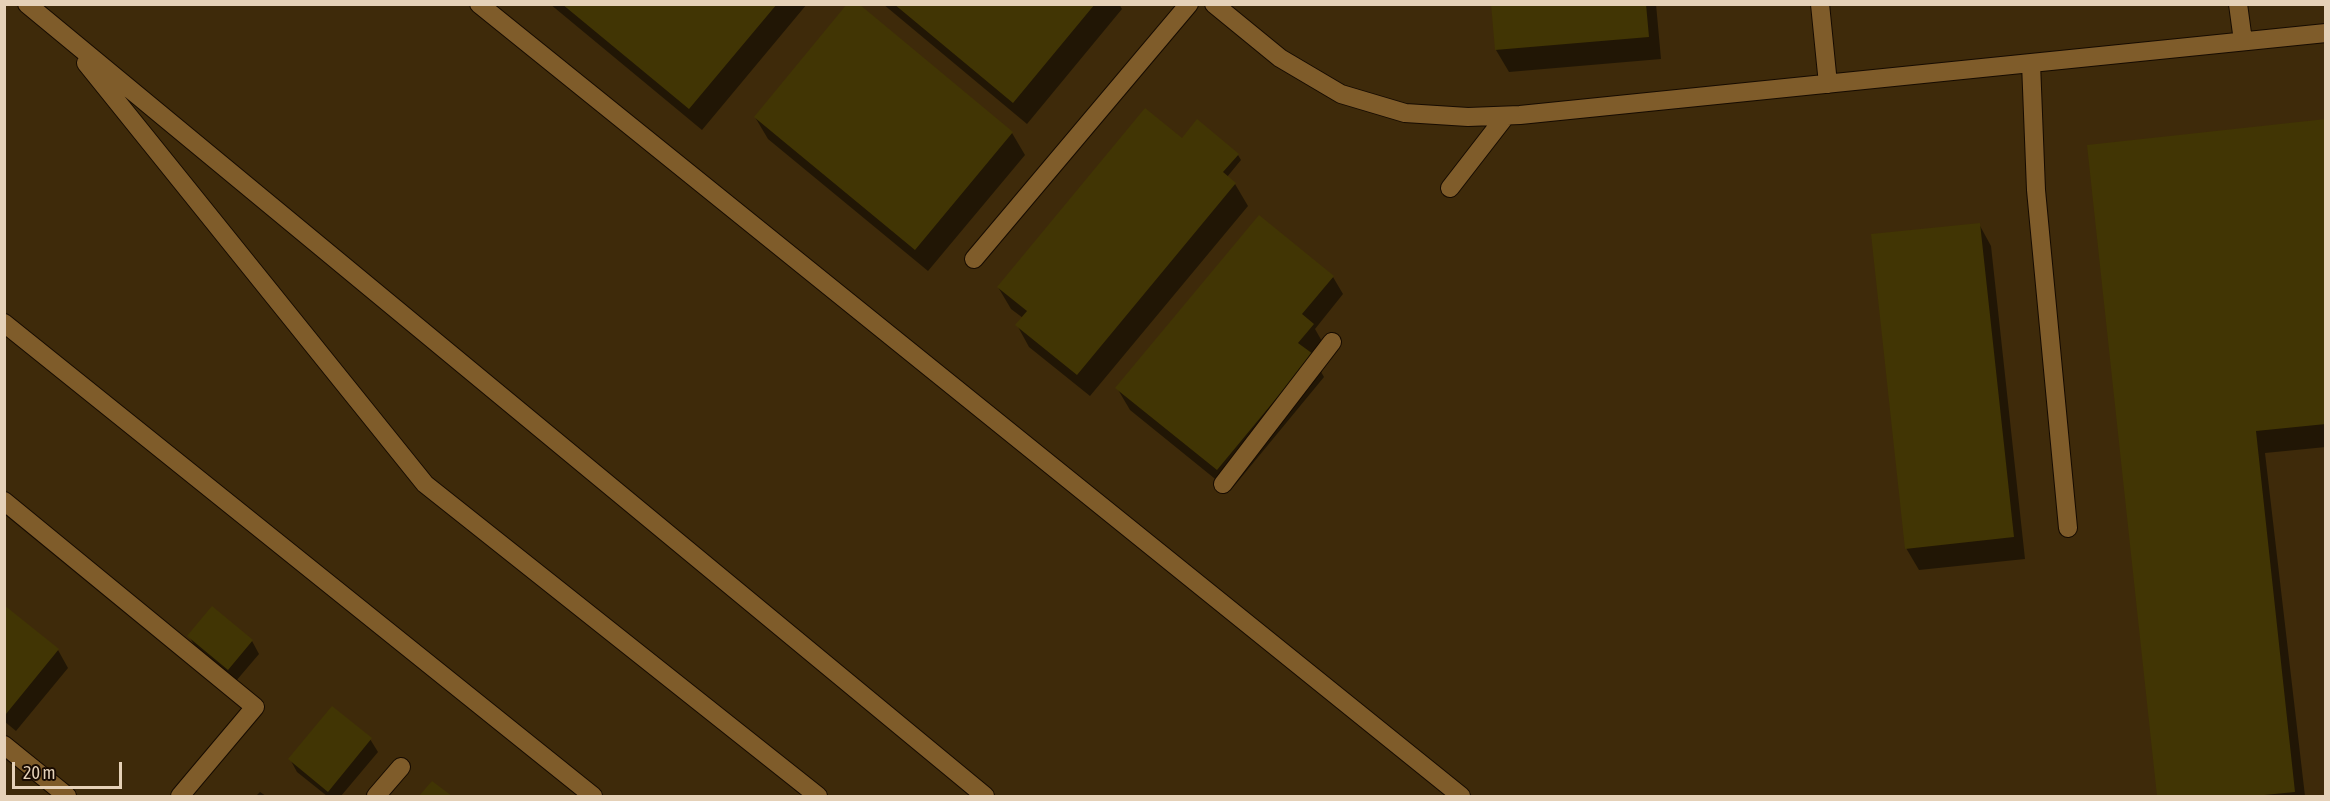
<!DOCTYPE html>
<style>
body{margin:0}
#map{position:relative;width:2330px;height:801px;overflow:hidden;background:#332106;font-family:"Asap Condensed",sans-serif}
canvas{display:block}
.frame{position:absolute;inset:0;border:6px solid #e5d1b8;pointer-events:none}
.scale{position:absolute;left:12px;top:762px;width:110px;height:27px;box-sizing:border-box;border:3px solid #e5d1b8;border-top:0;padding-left:8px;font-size:18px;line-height:21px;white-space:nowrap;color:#e5d1b8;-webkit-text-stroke:4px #180a00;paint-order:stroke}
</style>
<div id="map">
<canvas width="2330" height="801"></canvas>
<div class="frame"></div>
<div class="scale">20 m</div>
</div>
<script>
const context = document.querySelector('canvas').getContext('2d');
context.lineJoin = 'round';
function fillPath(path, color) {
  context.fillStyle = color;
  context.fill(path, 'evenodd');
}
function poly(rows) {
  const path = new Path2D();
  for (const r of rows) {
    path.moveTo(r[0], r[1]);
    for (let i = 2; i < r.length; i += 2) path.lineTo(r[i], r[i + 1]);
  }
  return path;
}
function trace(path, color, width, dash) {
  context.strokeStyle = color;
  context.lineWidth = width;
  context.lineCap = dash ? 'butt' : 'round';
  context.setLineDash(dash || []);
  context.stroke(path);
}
fillPath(poly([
 [5,5,2325,5,2325,796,5,796]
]), '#3e2a0a');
fillPath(poly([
 [550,4,807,4,702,130],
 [857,4,1012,133,1025,155,928,271,768,139,755,117],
 [883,4,1119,4,1122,9,1027,124],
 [1492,4,1656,4,1661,59,1509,72,1496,50],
 [2326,121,2326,447,2265,453,2305,796,2159,796,2089,146],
 [1187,144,1238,155,1241,160,1227,177,1235,184,1248,206,1090,396,1029,347,1017,325,1023,318,1011,309,998,287],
 [1979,224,1991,246,2025,559,1919,570,1906,548],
 [1333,277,1343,294,1315,329,1323,343,1312,356,1324,377,1230,491,1130,410,1117,388],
 [4,607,58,650,68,668,16,731,4,721],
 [189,636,252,641,259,654,236,681,196,648],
 [370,739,378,752,341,796,327,796,297,772,290,759],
 [260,792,266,796,256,796]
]), '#0007');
fillPath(poly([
 [562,4,777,4,689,109],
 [847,4,859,4,1013,132,915,250,754,117],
 [894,4,1095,4,1013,103],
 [1491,4,1646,4,1649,37,1495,50],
 [1145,108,1182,138,1197,119,1239,154,1223,172,1236,183,1077,375,1015,325,1027,311,997,287],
 [2326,119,2326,424,2256,431,2295,792,2254,796,2157,796,2087,145],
 [1259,215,1334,276,1302,314,1314,324,1298,343,1313,354,1217,470,1115,388],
 [1980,223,2014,537,1905,549,1871,234],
 [4,605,59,649,6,714,4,713],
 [212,606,253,640,228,670,187,636],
 [332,706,372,738,328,792,288,759],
 [432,781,452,796,419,796]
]), '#413504');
const minor = poly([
 [27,4,985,796],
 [479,4,1461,796],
 [1214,4,1280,58,1341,94,1405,113,1468,117,1520,115,2326,33],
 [1820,4,1828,84],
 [2238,4,2243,41],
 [86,63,425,484,818,796],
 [2031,63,2036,190,2068,528],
 [1450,188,1505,117],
 [974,259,1189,4],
 [4,323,593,796],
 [1223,484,1332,342],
 [4,501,255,707,180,796],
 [4,745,67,796],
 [376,796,401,767]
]);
trace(minor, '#160b01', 20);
trace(minor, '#7f5c2a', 18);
</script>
